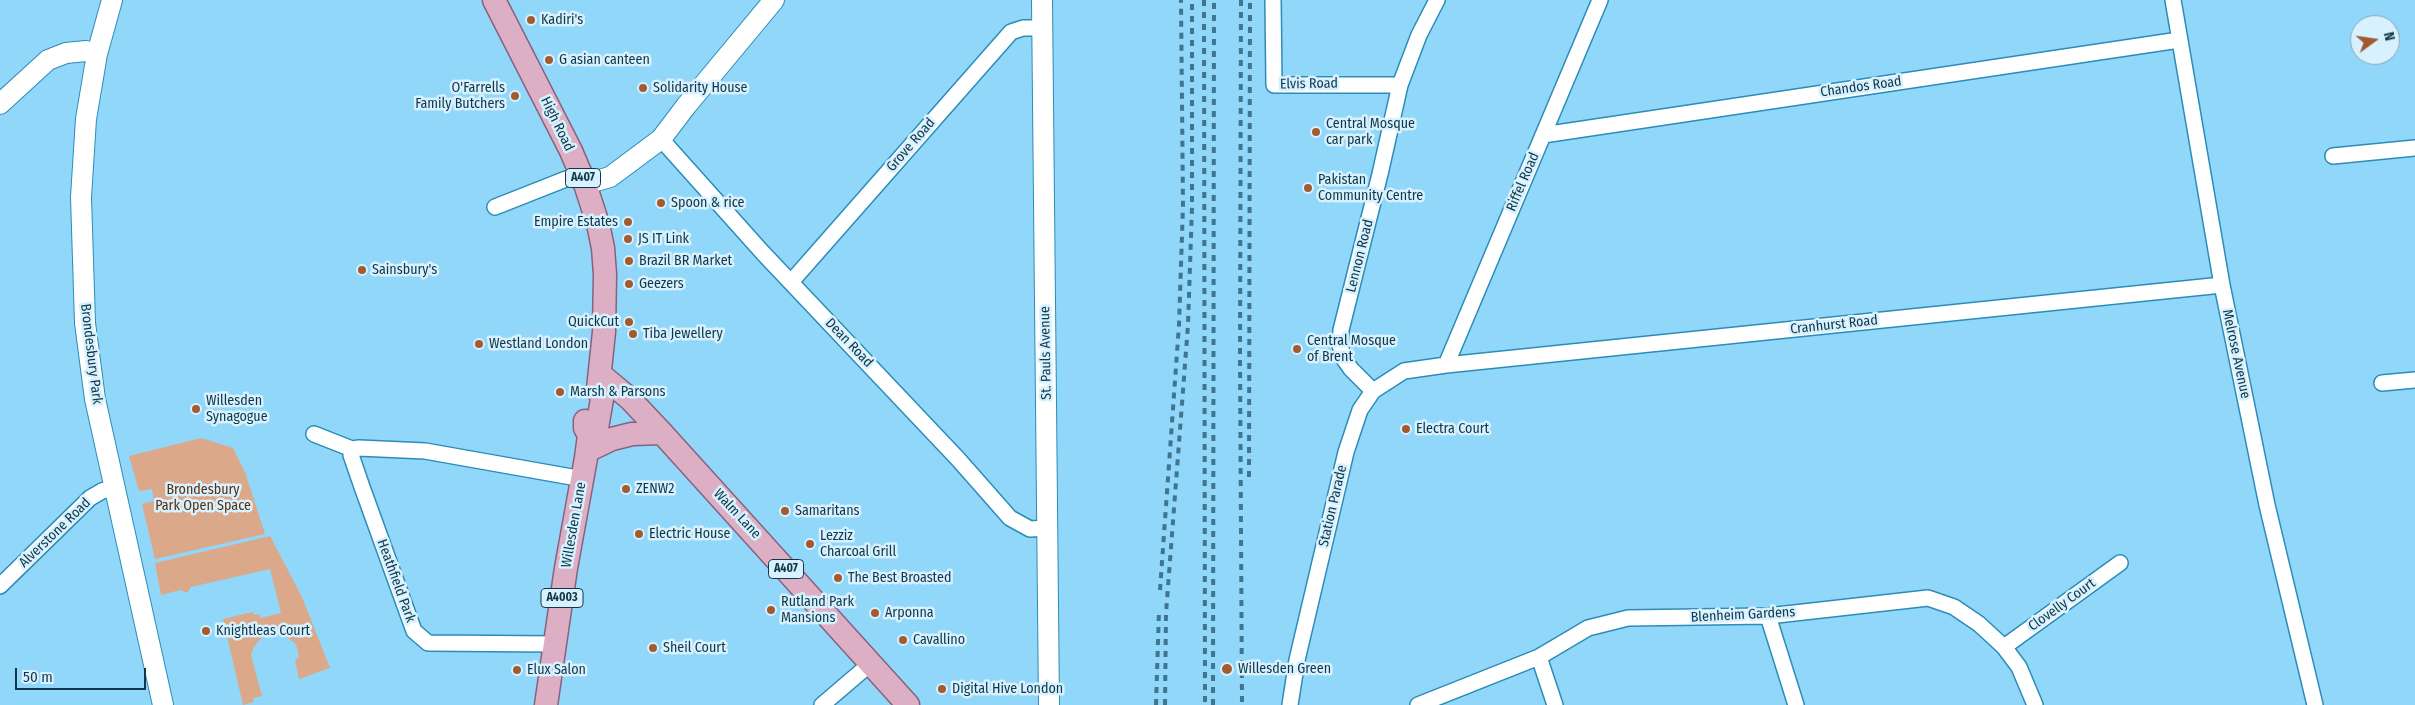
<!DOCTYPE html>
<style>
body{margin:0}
#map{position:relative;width:2415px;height:705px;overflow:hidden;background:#90d7fa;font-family:"Fira Sans Condensed",sans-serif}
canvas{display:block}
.north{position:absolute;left:2350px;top:15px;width:50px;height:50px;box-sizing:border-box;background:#d8f1ff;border:1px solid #88a7b6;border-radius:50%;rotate:76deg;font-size:14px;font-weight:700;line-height:20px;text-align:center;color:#0f3749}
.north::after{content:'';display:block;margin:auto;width:18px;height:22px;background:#a15b2f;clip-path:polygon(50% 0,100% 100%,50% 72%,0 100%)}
.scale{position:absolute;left:15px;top:668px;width:131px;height:22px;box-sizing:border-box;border:2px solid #0f3749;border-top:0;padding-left:6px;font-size:15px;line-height:18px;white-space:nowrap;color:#0f3749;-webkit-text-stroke:4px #d8f1ff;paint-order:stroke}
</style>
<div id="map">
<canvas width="2415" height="705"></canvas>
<div class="north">N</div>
<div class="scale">50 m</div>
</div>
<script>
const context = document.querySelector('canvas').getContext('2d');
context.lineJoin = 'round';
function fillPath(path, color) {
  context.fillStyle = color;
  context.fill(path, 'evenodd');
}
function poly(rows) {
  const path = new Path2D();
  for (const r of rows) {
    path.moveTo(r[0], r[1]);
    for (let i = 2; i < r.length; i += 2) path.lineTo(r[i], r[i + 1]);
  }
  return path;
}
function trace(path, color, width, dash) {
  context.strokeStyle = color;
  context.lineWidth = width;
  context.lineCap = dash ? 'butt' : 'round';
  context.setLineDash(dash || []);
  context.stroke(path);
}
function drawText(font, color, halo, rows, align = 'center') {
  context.font = font + ' "Fira Sans Condensed",sans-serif';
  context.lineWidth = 5;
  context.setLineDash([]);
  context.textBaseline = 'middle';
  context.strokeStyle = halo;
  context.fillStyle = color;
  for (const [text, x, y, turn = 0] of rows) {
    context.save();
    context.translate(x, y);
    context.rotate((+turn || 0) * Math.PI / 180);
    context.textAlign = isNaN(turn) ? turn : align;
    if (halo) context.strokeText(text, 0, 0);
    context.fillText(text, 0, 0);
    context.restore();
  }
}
fillPath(poly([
 [201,438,233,448,245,472,265,534,155,559,142,504,154,501,152,489,139,491,129,456],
 [270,536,302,597,330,668,299,679,295,660,299,657,296,644,281,633,263,636,254,647,251,655,262,696,253,698,254,702,243,705,223,619,253,612,254,615,259,614,260,618,281,613,270,569,191,587,187,593,180,590,161,595,155,563]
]), '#dca88a');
const street = poly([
 [1273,0,1274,85,1400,85],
 [2173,0,2222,285,2267,505,2315,705],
 [1543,135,2179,40],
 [661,139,763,253,958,459,1010,518,1030,529,1047,528],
 [2333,156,2415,148],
 [495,207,566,179],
 [791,282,1011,32,1023,28,1042,28],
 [1446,365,1600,0],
 [2382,383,2415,380],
 [1373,391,1351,369,1344,359,1340,345,1341,330,1380,174,1400,85,1419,35,1437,0],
 [314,434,352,449],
 [0,586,90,498,102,491,115,487],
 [1768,616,1796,705],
 [556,644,428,643,414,631,362,487,351,455,352,449,359,448,425,451,583,479],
 [2004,647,2120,563],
 [1539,657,1555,705],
 [822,705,870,664],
 [1290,705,1297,660,1346,452,1360,410,1373,391,1404,371,1446,365,2222,285],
 [1418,705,1539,657,1588,628,1628,618,1768,616,1928,598,1954,607,1979,624,2004,647,2019,667,2035,705]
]);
const secondary = poly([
 [112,0,97,54,86,119,81,197,85,323,95,399,163,705],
 [1042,0,1049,705],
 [0,104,48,60,66,53,86,51,97,54],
 [585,184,610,177,661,139,686,106,774,0]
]);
const primary = poly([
 [494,0,571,151,585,184,598,224,603,248,605,274,604,332,598,389,602,399,597,428,589,435],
 [600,374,630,399,662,433,908,705],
 [587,451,612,439,632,434,662,433],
 [546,705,566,568,586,458,589,435,585,428,585,421]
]);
trace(street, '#2b8db7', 18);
trace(secondary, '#2b8db7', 22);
trace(primary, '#866280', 25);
trace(street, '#fff', 15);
trace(secondary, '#fff', 20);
trace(primary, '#ddafc4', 22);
trace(poly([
 [1204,0,1205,705],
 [1241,0,1240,358,1242,705],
 [1249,477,1250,0],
 [1160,590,1179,325,1183,205,1181,0],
 [1156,705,1159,610],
 [1165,705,1166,613,1188,325,1192,207,1192,0],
 [1213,705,1214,0]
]), '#41758e', 4, [6, 6]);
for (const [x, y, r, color] of [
 [531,20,5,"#a15b2f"],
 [549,60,5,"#a15b2f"],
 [643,88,5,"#a15b2f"],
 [515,96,5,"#a15b2f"],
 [1316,132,5,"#a15b2f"],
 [1308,188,5,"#a15b2f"],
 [661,203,5,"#a15b2f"],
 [628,222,5,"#a15b2f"],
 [628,239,5,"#a15b2f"],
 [629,261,5,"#a15b2f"],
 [362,270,5,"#a15b2f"],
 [629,284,5,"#a15b2f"],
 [629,322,5,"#a15b2f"],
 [633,334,5,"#a15b2f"],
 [479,344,5,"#a15b2f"],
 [1297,349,5,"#a15b2f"],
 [560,392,5,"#a15b2f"],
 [196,409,5,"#a15b2f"],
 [1406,429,5,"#a15b2f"],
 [626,489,5,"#a15b2f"],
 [785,511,5,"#a15b2f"],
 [639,534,5,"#a15b2f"],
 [810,544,5,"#a15b2f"],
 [838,578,5,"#a15b2f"],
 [771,610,5,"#a15b2f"],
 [875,613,5,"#a15b2f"],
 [206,631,5,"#a15b2f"],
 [903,640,5,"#a15b2f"],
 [653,648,5,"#a15b2f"],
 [1227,669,6,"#a15b2f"],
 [517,670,5,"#a15b2f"],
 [942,689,5,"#a15b2f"]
]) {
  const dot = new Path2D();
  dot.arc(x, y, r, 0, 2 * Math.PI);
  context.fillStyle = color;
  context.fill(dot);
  trace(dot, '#d8f1ff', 2);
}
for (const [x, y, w] of [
 [583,178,35],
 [786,569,35],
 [562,598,42]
]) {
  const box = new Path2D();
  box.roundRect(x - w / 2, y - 9.5, w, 19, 4);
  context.fillStyle = '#d8f1ff';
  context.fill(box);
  trace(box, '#0f3749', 1);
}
drawText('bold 12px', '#0f3749', null, [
 ["A407",583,178],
 ["A407",786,569],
 ["A4003",562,598]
]);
drawText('14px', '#0f3749', '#d8f1ff', [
 ["Kadiri's",541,20],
 ["G asian canteen",559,60],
 ["O'Farrells",505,88,"right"],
 ["Family Butchers",505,104,"right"],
 ["Solidarity House",653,88],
 ["Central Mosque",1326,124],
 ["car park",1326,140],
 ["Pakistan",1318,180],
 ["Community Centre",1318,196],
 ["Spoon & rice",671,203],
 ["Empire Estates",618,222,"right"],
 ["JS IT Link",638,239],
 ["Brazil BR Market",639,261],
 ["Sainsbury's",372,270],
 ["Geezers",639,284],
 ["QuickCut",619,322,"right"],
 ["Tiba Jewellery",643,334],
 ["Central Mosque",1307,341],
 ["of Brent",1307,357],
 ["Westland London",489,344],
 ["Marsh & Parsons",570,392],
 ["Willesden",206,401],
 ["Synagogue",206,417],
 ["Electra Court",1416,429],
 ["ZENW2",636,489],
 ["Samaritans",795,511],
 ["Electric House",649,534],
 ["Lezziz",820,536],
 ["Charcoal Grill",820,552],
 ["The Best Broasted",848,578],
 ["Rutland Park",781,602],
 ["Mansions",781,618],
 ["Arponna",885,613],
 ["Knightleas Court",216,631],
 ["Cavallino",913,640],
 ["Sheil Court",663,648],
 ["Willesden Green",1238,669],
 ["Elux Salon",527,670],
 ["Digital Hive London",952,689]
], 'left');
drawText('14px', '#0f3749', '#d8f1ff', [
 ["Elvis Road",1309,84,-1],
 ["Chandos Road",1861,87,-8],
 ["High Road",557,124,64],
 ["Grove Road",911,145,-49],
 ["Riffel Road",1523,182,-67],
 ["Lennon Road",1360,256,-76],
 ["Cranhurst Road",1834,325,-6],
 ["Dean Road",849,343,46],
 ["St. Pauls Avenue",1046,353,-91],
 ["Brondesbury Park",91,354,83],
 ["Melrose Avenue",2236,354,78],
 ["Station Parade",1333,506,-77],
 ["Walm Lane",737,514,47],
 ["Willesden Lane",574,525,-80],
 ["Alverstone Road",55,533,-44],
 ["Heathfield Park",396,581,70],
 ["Clovelly Court",2062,605,-36],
 ["Blenheim Gardens",1743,615,-3]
]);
drawText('14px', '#5c2d0c', '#d8f1ff', [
 ["Brondesbury",203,490],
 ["Park Open Space",203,506]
]);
</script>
